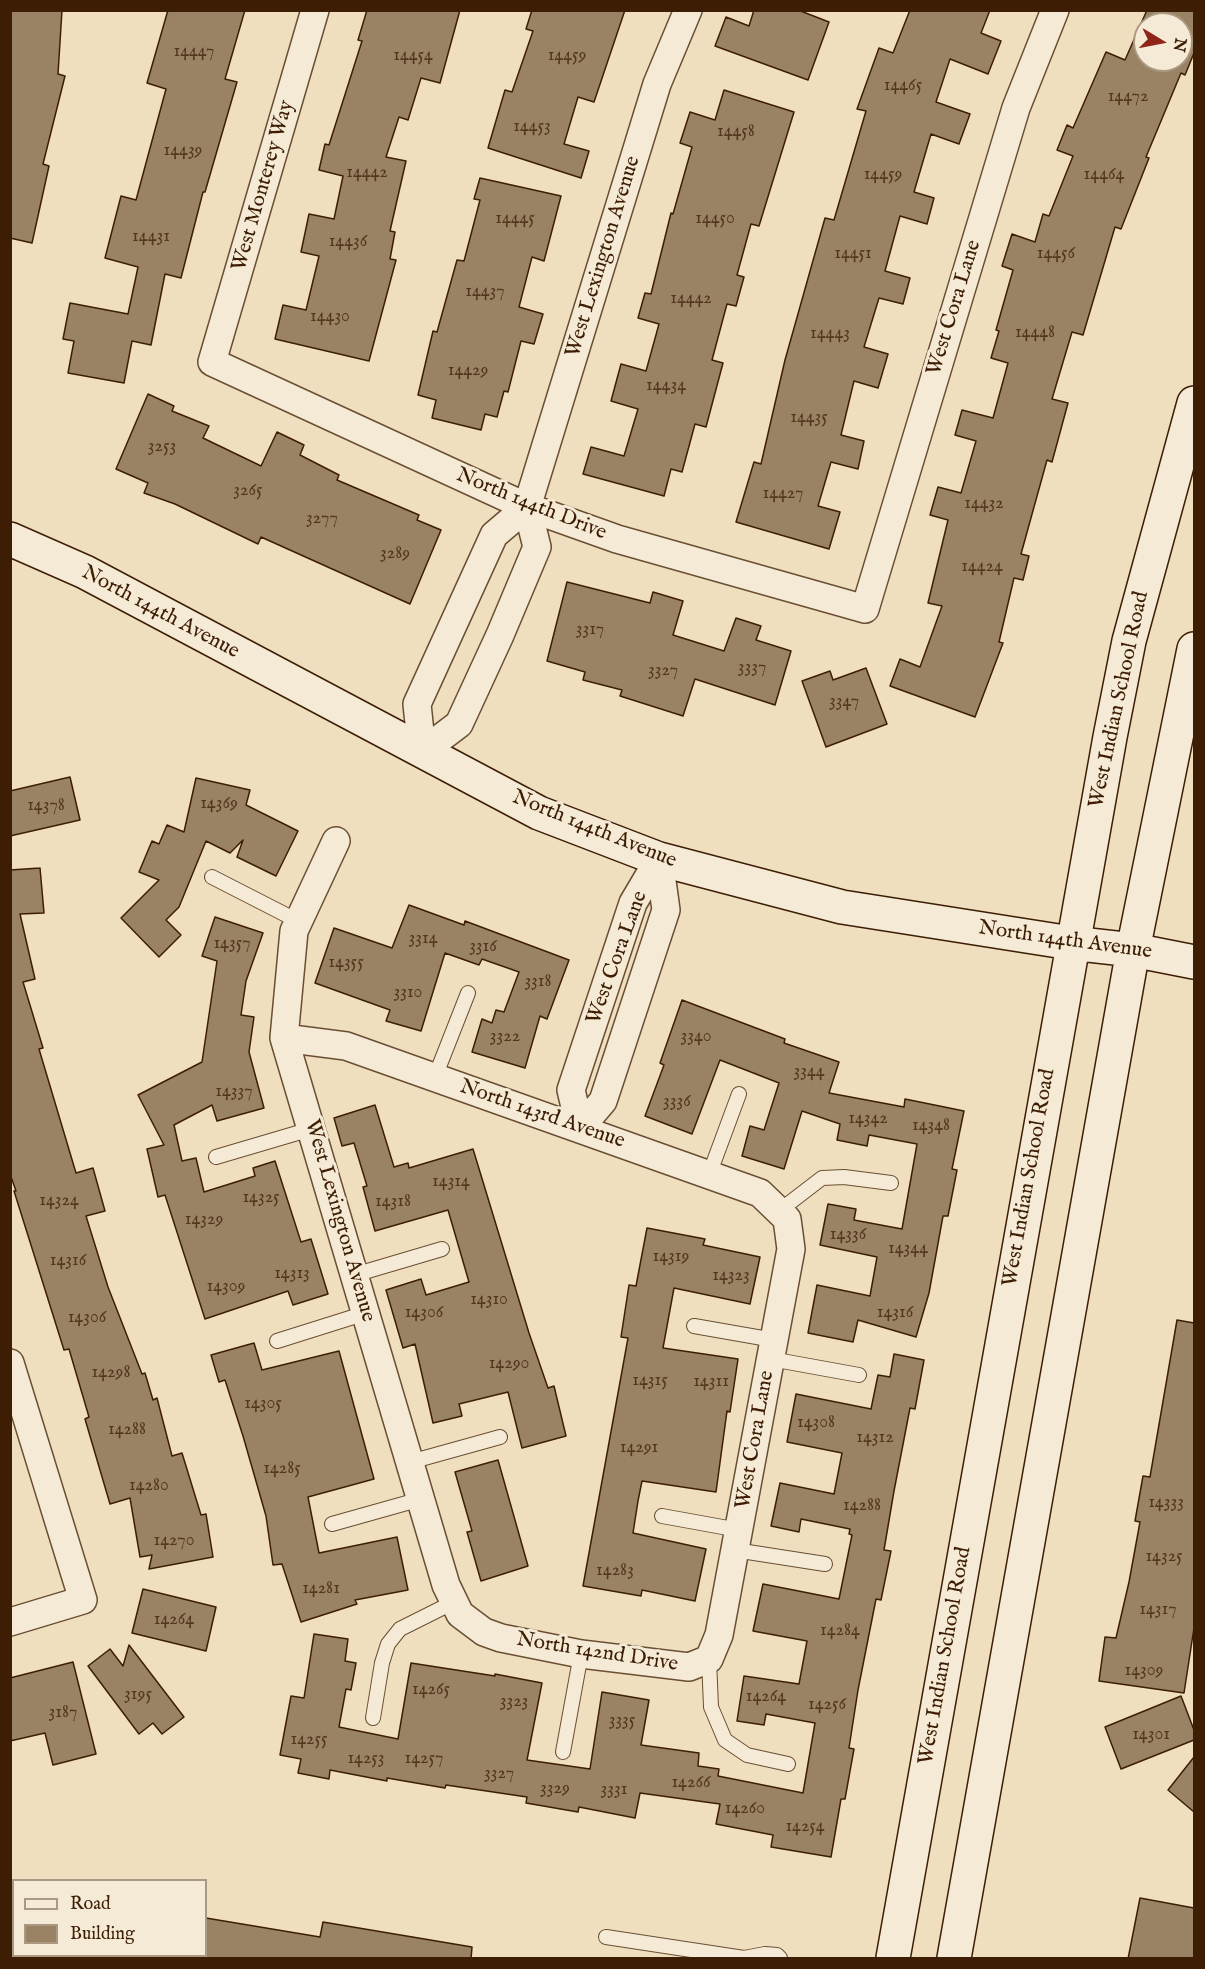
<!DOCTYPE html>
<style>
body{margin:0}
#map{position:relative;width:1205px;height:1969px;overflow:hidden;background:#f0dfbe;font-family:"IM FELL English",serif}
canvas{display:block}
.frame{position:absolute;inset:0;border:12px solid #3d1e05;pointer-events:none}
.legend{position:absolute;left:12px;top:1879px;width:195px;height:78px;box-sizing:border-box;background:#f5ead5;border:2px solid #ab9882;margin:0;padding:8px 10px;list-style:none;font-size:18px;color:#3d1e05}
.legend li{display:flex;align-items:center;gap:12px;height:30px}
.legend b{width:30px;border:2px solid #ab9882}
.north{position:absolute;left:1133px;top:12px;width:60px;height:60px;box-sizing:border-box;background:#f5ead5;border:2px solid #ab9882;border-radius:50%;rotate:100deg;font-size:16px;font-weight:700;line-height:24px;text-align:center;color:#3d1e05}
.north::after{content:'';display:block;margin:auto;width:21px;height:27px;background:#8f2418;clip-path:polygon(50% 0,100% 100%,50% 72%,0 100%)}
</style>
<div id="map">
<canvas width="1205" height="1969"></canvas>
<div class="frame"></div>
<ul class="legend">
<li><b style="height:8px;background:#f5ead5"></b>Road</li>
<li><b style="height:16px;background:#9a8265"></b>Building</li>
</ul>
<div class="north">N</div>
</div>
<script>
const context = document.querySelector('canvas').getContext('2d');
context.lineJoin = 'round';
function fillPath(path, color) {
  context.fillStyle = color;
  context.fill(path, 'evenodd');
}
function poly(rows) {
  const path = new Path2D();
  for (const r of rows) {
    path.moveTo(r[0], r[1]);
    for (let i = 2; i < r.length; i += 2) path.lineTo(r[i], r[i + 1]);
  }
  return path;
}
function trace(path, color, width, dash) {
  context.strokeStyle = color;
  context.lineWidth = width;
  context.lineCap = dash ? 'butt' : 'round';
  context.setLineDash(dash || []);
  context.stroke(path);
}
function drawText(font, color, halo, rows, align = 'center') {
  context.font = font + ' "IM FELL English",serif';
  context.lineWidth = 6;
  context.setLineDash([]);
  context.textBaseline = 'middle';
  context.strokeStyle = halo;
  context.fillStyle = color;
  for (const [text, x, y, turn = 0] of rows) {
    context.save();
    context.translate(x, y);
    context.rotate((+turn || 0) * Math.PI / 180);
    context.textAlign = isNaN(turn) ? turn : align;
    if (halo) context.strokeText(text, 0, 0);
    context.fillText(text, 0, 0);
    context.restore();
  }
}
const building = poly([
 [10,10,62,10,58,74,65,76,43,164,49,166,32,243,10,238,10,10],
 [168,10,245,10,225,79,237,82,205,192,203,192,181,278,165,274,151,345,132,341,124,383,68,373,74,341,63,339,70,303,128,314,138,267,105,258,121,196,136,200,166,89,147,83,168,10],
 [367,10,460,10,440,83,421,78,408,120,399,117,386,157,406,161,390,231,395,232,390,259,396,260,369,361,275,339,283,305,306,310,319,256,301,252,309,214,334,219,343,176,319,170,325,144,329,145,362,41,358,40,367,10],
 [532,10,625,10,594,102,578,97,564,144,589,151,581,178,488,148,505,90,512,92,533,31,526,29,532,10],
 [754,10,798,10,829,22,808,80,715,46,726,17,749,26,754,10],
 [910,10,990,10,981,33,1001,41,988,74,950,59,936,102,970,114,959,144,931,134,914,192,934,198,927,224,900,216,885,271,910,278,903,304,879,298,864,347,888,354,878,388,854,381,841,435,864,441,858,469,831,462,818,506,840,512,829,549,736,522,754,462,761,464,785,360,825,218,834,220,866,111,857,109,879,48,893,53,910,10],
 [1147,10,1194,10,1194,53,1185,75,1181,73,1146,157,1149,158,1121,229,1115,227,1083,335,1072,332,1052,399,1068,403,1052,462,1047,460,1021,554,1029,556,1023,580,1014,578,999,642,1003,643,975,717,890,686,900,659,920,667,942,606,928,603,948,520,930,515,938,487,961,493,976,441,955,435,962,410,993,418,1008,363,991,358,999,331,996,330,1013,270,1002,266,1012,234,1035,242,1043,214,1049,216,1073,156,1057,150,1067,125,1073,128,1106,52,1125,60,1147,10],
 [1145,24,1181,24,1181,60,1145,60,1145,24],
 [724,90,794,112,759,226,751,224,737,275,744,277,736,306,727,304,712,360,723,363,706,427,695,424,682,472,671,469,664,496,583,474,591,447,624,456,638,409,611,401,621,364,646,371,659,324,638,318,645,293,651,294,671,213,673,214,692,147,680,143,690,112,715,120,724,90],
 [480,178,561,196,544,261,532,257,519,307,543,314,534,344,521,341,508,392,504,391,497,417,485,414,481,430,432,418,436,400,418,395,433,331,437,332,457,260,464,261,480,200,474,199,480,178],
 [148,394,174,406,172,411,209,426,203,438,261,466,277,432,304,445,300,455,339,475,337,480,419,515,417,520,441,530,410,604,261,537,258,544,175,504,144,493,148,483,116,469,148,394],
 [567,582,650,603,653,592,683,601,673,635,724,651,736,618,761,626,756,640,791,651,775,705,695,679,683,716,620,696,622,690,583,680,585,672,547,661,567,582],
 [866,668,887,724,826,747,802,681,830,671,833,680,866,668],
 [70,777,80,820,10,836,10,791,70,777],
 [196,778,250,790,246,805,298,831,276,876,237,857,243,840,230,853,206,841,179,907,166,920,181,935,159,957,121,918,159,880,139,872,152,841,159,844,167,825,184,832,196,778],
 [40,868,44,913,20,914,35,979,23,982,43,1048,39,1049,76,1173,93,1168,105,1211,86,1216,108,1287,142,1374,145,1373,153,1400,157,1398,172,1456,182,1453,201,1515,206,1514,213,1557,149,1569,152,1555,140,1557,130,1498,110,1504,85,1419,89,1417,69,1349,64,1350,14,1191,16,1191,10,1174,10,870,40,868],
 [409,905,464,925,465,921,569,960,547,1019,540,1016,525,1068,472,1052,482,1019,492,1023,496,1010,504,1012,519,972,482,959,479,965,445,953,421,1031,386,1021,390,1010,315,983,334,928,392,948,409,905],
 [215,917,263,933,246,981,241,1015,254,1017,249,1052,264,1108,217,1121,212,1105,174,1125,182,1161,196,1158,204,1192,255,1176,253,1168,275,1161,301,1242,311,1239,328,1294,293,1305,288,1291,205,1319,165,1195,158,1197,147,1149,164,1145,138,1095,202,1062,217,961,202,956,215,917],
 [682,1000,785,1039,784,1043,839,1062,829,1093,904,1107,905,1099,964,1111,952,1169,957,1170,948,1216,943,1216,929,1293,916,1337,858,1320,853,1342,808,1333,817,1285,870,1296,877,1257,820,1245,828,1204,856,1209,854,1220,902,1229,917,1144,869,1135,867,1146,837,1140,840,1124,802,1111,784,1169,742,1156,750,1126,764,1130,779,1083,720,1060,692,1134,645,1116,664,1065,660,1063,682,1000],
 [375,1105,394,1167,408,1163,409,1168,473,1149,529,1333,548,1388,554,1386,566,1436,522,1448,508,1392,459,1404,462,1416,433,1423,415,1344,403,1348,386,1290,421,1279,426,1295,469,1282,448,1210,375,1231,363,1187,367,1186,354,1143,342,1146,334,1118,375,1105],
 [647,1228,705,1239,703,1245,760,1257,750,1304,674,1288,663,1348,738,1359,730,1412,727,1411,716,1492,642,1481,638,1501,633,1533,706,1549,695,1601,642,1590,641,1596,583,1586,628,1338,621,1337,629,1285,636,1286,647,1228],
 [1177,1320,1194,1323,1194,1628,1184,1693,1099,1681,1105,1637,1116,1638,1129,1582,1140,1522,1135,1521,1143,1476,1150,1477,1177,1320],
 [254,1343,262,1370,339,1351,374,1479,308,1497,319,1553,397,1537,408,1590,355,1600,357,1604,301,1622,282,1564,273,1565,266,1516,243,1436,225,1380,219,1382,211,1355,254,1343],
 [894,1354,924,1360,915,1409,910,1408,894,1491,884,1550,891,1551,881,1600,876,1599,858,1690,849,1748,854,1749,845,1799,841,1799,831,1857,771,1847,773,1835,716,1824,720,1804,640,1793,635,1818,579,1807,578,1812,526,1803,527,1797,446,1785,445,1788,387,1778,387,1781,330,1770,329,1779,298,1773,301,1759,280,1755,291,1696,304,1698,314,1634,348,1639,345,1661,356,1663,351,1690,346,1689,339,1727,398,1739,411,1663,495,1676,495,1674,542,1683,527,1760,590,1769,602,1692,649,1700,641,1745,699,1753,698,1766,719,1769,718,1776,803,1793,815,1723,766,1714,764,1725,737,1721,744,1676,799,1684,807,1641,753,1631,763,1584,839,1599,852,1535,849,1534,850,1529,801,1519,799,1532,771,1526,780,1483,834,1494,842,1453,787,1442,796,1394,871,1409,878,1375,890,1377,894,1354],
 [498,1460,528,1566,481,1581,467,1532,472,1531,455,1472,498,1460],
 [143,1589,216,1607,206,1651,132,1633,143,1589],
 [129,1645,184,1717,162,1734,153,1723,139,1734,88,1666,110,1649,123,1666,129,1645],
 [73,1662,96,1754,53,1765,45,1733,10,1741,10,1678,73,1662],
 [1181,1696,1194,1730,1194,1740,1121,1769,1105,1727,1181,1696],
 [1194,1757,1194,1812,1168,1790,1194,1757],
 [1140,1898,1194,1908,1194,1959,1128,1959,1140,1898],
 [206,1918,320,1937,323,1922,472,1947,471,1959,206,1959,206,1918]
]);
fillPath(building, '#9a8265');
trace(building, '#3d1e05', 1.5);
const lane = poly([
 [212,877,298,921],
 [435,1077,468,993],
 [216,1157,311,1129],
 [709,1175,739,1094],
 [779,1211,822,1178,844,1177,891,1183],
 [354,1275,442,1249],
 [694,1326,774,1340],
 [277,1341,366,1313],
 [771,1359,859,1375],
 [410,1462,500,1437],
 [662,1516,739,1530],
 [332,1524,421,1499],
 [735,1550,825,1564],
 [709,1659,711,1707,725,1740,747,1755,788,1764],
 [373,1718,382,1663,388,1644,400,1629,454,1602],
 [563,1752,581,1654],
 [606,1937,744,1958,765,1954,777,1955,780,1958]
]);
const street = poly([
 [315,10,212,362,527,507,617,539,865,609,1016,108,1055,10],
 [422,752,417,704,494,535,527,507,657,84,688,10],
 [422,752,459,724,500,635,537,547,527,507],
 [284,1038,346,1046,760,1193,787,1219,791,1249,719,1635,709,1659,689,1667,581,1654,501,1638,484,1632,460,1614,446,1585,284,1038,294,931,336,841],
 [580,1128,603,1101,666,910,659,859],
 [580,1128,571,1090,633,903,659,859],
 [10,1363,83,1600,10,1622]
]);
const secondary = poly([
 [10,539,85,572,539,813,659,859,842,907,1071,943,1133,950,1194,962],
 [893,1958,1110,737,1129,641,1194,403],
 [954,1958,1133,950,1194,649]
]);
trace(lane, '#6a4e33', 16);
trace(street, '#6a4e33', 30);
trace(secondary, '#3d1e05', 36);
trace(lane, '#f5ead5', 14);
trace(street, '#f5ead5', 27);
trace(secondary, '#f5ead5', 33);
drawText('18px', '#54371d', null, [
 ["14447",194,52],
 ["14454",413,56],
 ["14459",567,56],
 ["14465",903,86],
 ["14472",1128,97],
 ["14453",532,127],
 ["14458",736,132],
 ["14439",183,151],
 ["14442",367,173],
 ["14459",883,175],
 ["14464",1104,175],
 ["14445",515,219],
 ["14450",715,219],
 ["14431",151,237],
 ["14436",348,242],
 ["14451",853,254],
 ["14456",1056,254],
 ["14437",485,292],
 ["14442",691,299],
 ["14430",330,317],
 ["14448",1035,333],
 ["14443",830,334],
 ["14429",468,371],
 ["14434",666,386],
 ["14435",809,418],
 ["3253",162,447],
 ["3265",248,491],
 ["14427",783,494],
 ["14432",984,504],
 ["3277",322,519],
 ["3289",395,554],
 ["14424",982,567],
 ["3317",590,630],
 ["3337",752,668],
 ["3327",663,671],
 ["3347",844,702],
 ["14369",219,804],
 ["14378",46,806],
 ["3314",423,939],
 ["14357",232,944],
 ["3316",483,947],
 ["14355",346,963],
 ["3318",538,982],
 ["3310",408,993],
 ["3322",505,1037],
 ["3340",696,1037],
 ["3344",809,1072],
 ["14337",234,1092],
 ["3336",677,1102],
 ["14342",868,1119],
 ["14348",931,1126],
 ["14314",451,1182],
 ["14325",261,1198],
 ["14324",59,1201],
 ["14318",393,1202],
 ["14329",204,1220],
 ["14336",848,1235],
 ["14344",908,1249],
 ["14319",671,1257],
 ["14316",68,1261],
 ["14313",292,1274],
 ["14323",731,1276],
 ["14309",226,1287],
 ["14310",489,1300],
 ["14306",424,1313],
 ["14316",895,1313],
 ["14306",87,1318],
 ["14290",509,1364],
 ["14298",111,1373],
 ["14315",650,1381],
 ["14311",711,1382],
 ["14305",263,1404],
 ["14308",816,1423],
 ["14288",127,1430],
 ["14312",875,1438],
 ["14291",639,1448],
 ["14285",282,1469],
 ["14280",149,1486],
 ["14333",1166,1503],
 ["14288",862,1506],
 ["14270",174,1541],
 ["14325",1164,1557],
 ["14283",615,1571],
 ["14281",321,1589],
 ["14317",1158,1610],
 ["14264",174,1620],
 ["14284",840,1631],
 ["14309",1144,1671],
 ["14265",431,1690],
 ["3195",138,1695],
 ["14264",766,1697],
 ["3323",514,1702],
 ["14256",827,1705],
 ["3187",63,1713],
 ["3335",622,1721],
 ["14301",1151,1735],
 ["14255",309,1740],
 ["14253",366,1759],
 ["14257",424,1759],
 ["3327",499,1774],
 ["14266",691,1783],
 ["3329",555,1789],
 ["3331",614,1790],
 ["14260",745,1809],
 ["14254",805,1827]
]);
drawText('21px', '#3d1e05', '#f5ead5', [
 ["West Monterey Way",264,186,-74],
 ["West Lexington Avenue",604,257,-73],
 ["West Cora Lane",955,308,-73],
 ["North 144th Drive",531,505,22],
 ["North 144th Avenue",160,613,28],
 ["West Indian School Road",1120,700,-78],
 ["North 144th Avenue",594,830,22],
 ["North 144th Avenue",1065,941,8],
 ["West Cora Lane",618,958,-70],
 ["North 143rd Avenue",542,1115,19],
 ["West Indian School Road",1030,1178,-80],
 ["West Lexington Avenue",339,1221,74],
 ["West Cora Lane",756,1440,-80],
 ["North 142nd Drive",597,1653,9],
 ["West Indian School Road",946,1656,-80]
]);
</script>
